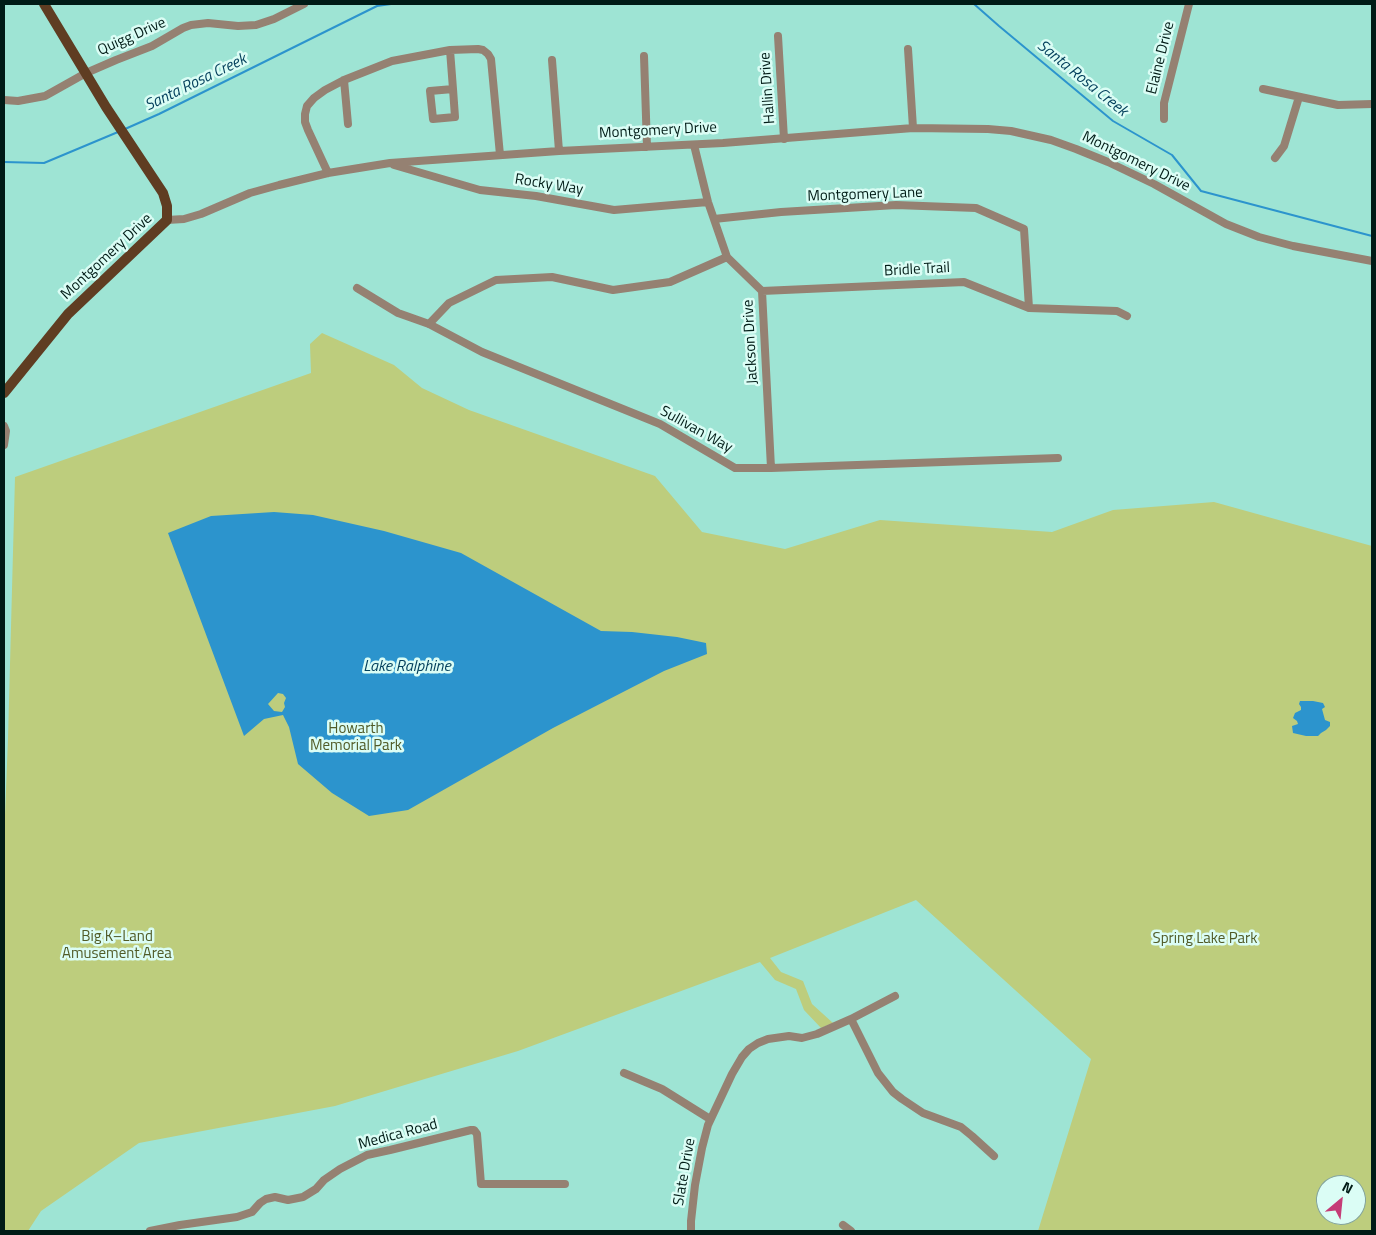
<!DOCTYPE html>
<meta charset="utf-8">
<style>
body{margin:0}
#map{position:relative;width:1376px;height:1235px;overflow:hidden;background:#9ee4d4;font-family:"Titillium Web",sans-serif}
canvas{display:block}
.frame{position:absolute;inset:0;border:5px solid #001b16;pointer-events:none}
.north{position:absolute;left:1316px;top:1175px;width:50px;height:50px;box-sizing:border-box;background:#dbfdf5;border:1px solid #83a39c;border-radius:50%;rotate:28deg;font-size:14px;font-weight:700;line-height:20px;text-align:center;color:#001b16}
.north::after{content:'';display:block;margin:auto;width:18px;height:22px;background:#c53c77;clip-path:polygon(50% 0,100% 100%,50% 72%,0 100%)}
</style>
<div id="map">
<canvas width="1376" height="1235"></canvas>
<div class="frame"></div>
<div class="north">N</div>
</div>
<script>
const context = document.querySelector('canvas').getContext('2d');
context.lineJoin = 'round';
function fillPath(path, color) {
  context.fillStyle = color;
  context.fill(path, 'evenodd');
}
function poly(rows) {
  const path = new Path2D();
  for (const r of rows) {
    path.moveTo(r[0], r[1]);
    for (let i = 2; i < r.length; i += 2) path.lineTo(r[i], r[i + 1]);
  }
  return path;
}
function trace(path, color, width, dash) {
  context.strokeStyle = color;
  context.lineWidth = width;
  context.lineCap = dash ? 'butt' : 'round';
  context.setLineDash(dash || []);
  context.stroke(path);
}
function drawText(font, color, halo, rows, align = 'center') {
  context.font = font + ' "Titillium Web",sans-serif';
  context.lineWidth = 5;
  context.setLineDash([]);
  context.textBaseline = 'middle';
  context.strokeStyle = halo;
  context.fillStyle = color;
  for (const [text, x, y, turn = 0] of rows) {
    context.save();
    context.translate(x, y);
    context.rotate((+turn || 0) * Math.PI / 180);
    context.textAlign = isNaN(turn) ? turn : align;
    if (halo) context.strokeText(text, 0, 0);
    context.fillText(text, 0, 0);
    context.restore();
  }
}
fillPath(poly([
 [322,333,394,365,422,388,469,410,655,476,702,532,785,549,880,520,1052,532,1113,510,1214,502,1372,546,1372,1231,1038,1231,1091,1059,916,900,770,958,781,972,803,981,812,1004,833,1023,821,1028,804,1010,796,989,775,980,760,962,518,1051,335,1106,139,1143,41,1211,28,1231,4,1231,4,840,8,739,15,477,311,373,310,344],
 [1326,1185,1356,1185,1356,1215,1326,1215]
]), '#bdcd7d');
fillPath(poly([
 [274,512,313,515,384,531,461,553,601,631,632,632,677,637,706,643,707,654,664,671,553,728,408,810,369,816,332,793,298,764,289,727,283,715,264,719,244,736,168,533,211,516],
 [278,693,283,694,286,698,284,703,285,707,282,712,274,711,268,704],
 [1300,701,1313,701,1323,703,1325,707,1322,709,1325,720,1330,722,1330,726,1326,730,1321,733,1318,736,1306,736,1293,733,1292,726,1298,724,1297,721,1293,718,1295,713,1301,710,1301,707,1299,704]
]), '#2c94cd');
trace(poly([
 [974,4,999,26,1113,121,1172,155,1201,191,1372,236],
 [125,129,159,114,377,6,391,4],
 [4,162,44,163,118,132]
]), '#2c94cd', 2);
trace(poly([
 [778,36,784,139],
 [908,49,913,128],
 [450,50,453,89,455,117,433,119,430,91,453,89],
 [644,56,647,147],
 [552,60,559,151],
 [344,80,348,124],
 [1263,89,1338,105,1372,104],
 [4,100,18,101,45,96,86,73,116,60,152,46,183,28,191,25,208,23,238,26,256,25,274,19,304,4],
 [1164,119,1164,103,1189,4],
 [694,145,708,202,727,257,762,291,771,468],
 [1275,158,1284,146,1299,97],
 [394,165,480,190,536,196,614,210,708,202],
 [328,173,308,130,305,122,305,114,307,106,314,98,325,90,344,80,392,61,450,50,478,49,483,50,488,54,491,59,500,155],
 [714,219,781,212,896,205,976,208,1024,229,1029,308],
 [167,220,184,219,201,214,250,193,279,185,328,173,390,163,559,151,723,143,913,128,988,129,1011,131,1051,140,1076,149,1108,162,1154,184,1226,224,1259,237,1293,246,1372,261],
 [357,288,398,313,429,324,482,352,660,424,735,468,771,468,1058,458],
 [762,291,964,282,1029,308,1117,311,1127,316],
 [429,324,449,303,496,280,552,277,613,290,670,282,727,257],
 [4,426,6,431,4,445],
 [851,1019,878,1073,893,1092,902,1099,923,1113,961,1127,972,1136,994,1156],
 [624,1073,662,1089,710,1119],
 [843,1225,851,1231],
 [150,1231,180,1225,237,1217,252,1212,260,1203,266,1199,275,1197,288,1200,303,1197,316,1189,324,1180,340,1169,367,1155,390,1150,471,1130,474,1130,477,1134,481,1184,565,1184],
 [691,1231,691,1221,695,1185,702,1148,708,1125,732,1074,742,1057,749,1049,758,1043,768,1039,789,1036,802,1038,817,1034,851,1019,895,996]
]), '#958172', 8);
trace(poly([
 [4,393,68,314,167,220,167,206,163,193,106,107,44,4]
]), '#5f3d22', 10);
drawText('15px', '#001b16', '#dbfdf5', [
 ["Quigg Drive",132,37,-24],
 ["Elaine Drive",1161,58,-76],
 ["Hallin Drive",768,88,-94],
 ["Montgomery Drive",658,131,-3],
 ["Montgomery Drive",1136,162,26],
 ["Rocky Way",549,185,9],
 ["Montgomery Lane",865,195,-2],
 ["Montgomery Drive",107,257,-43],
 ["Bridle Trail",917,270,-3],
 ["Jackson Drive",751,342,-93],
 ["Sullivan Way",696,430,29],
 ["Medica Road",398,1135,-15],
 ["Slate Drive",685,1172,-80]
]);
drawText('15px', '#515b27', '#dbfdf5', [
 ["Howarth",356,729],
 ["Memorial Park",356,746],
 ["Big K–Land",117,937],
 ["Amusement Area",117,954],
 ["Spring Lake Park",1205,939]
]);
drawText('italic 16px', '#023e5b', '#dbfdf5', [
 ["Santa Rosa Creek",1082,79,39],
 ["Santa Rosa Creek",196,83,-26],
 ["Lake Ralphine",407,667]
]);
</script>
